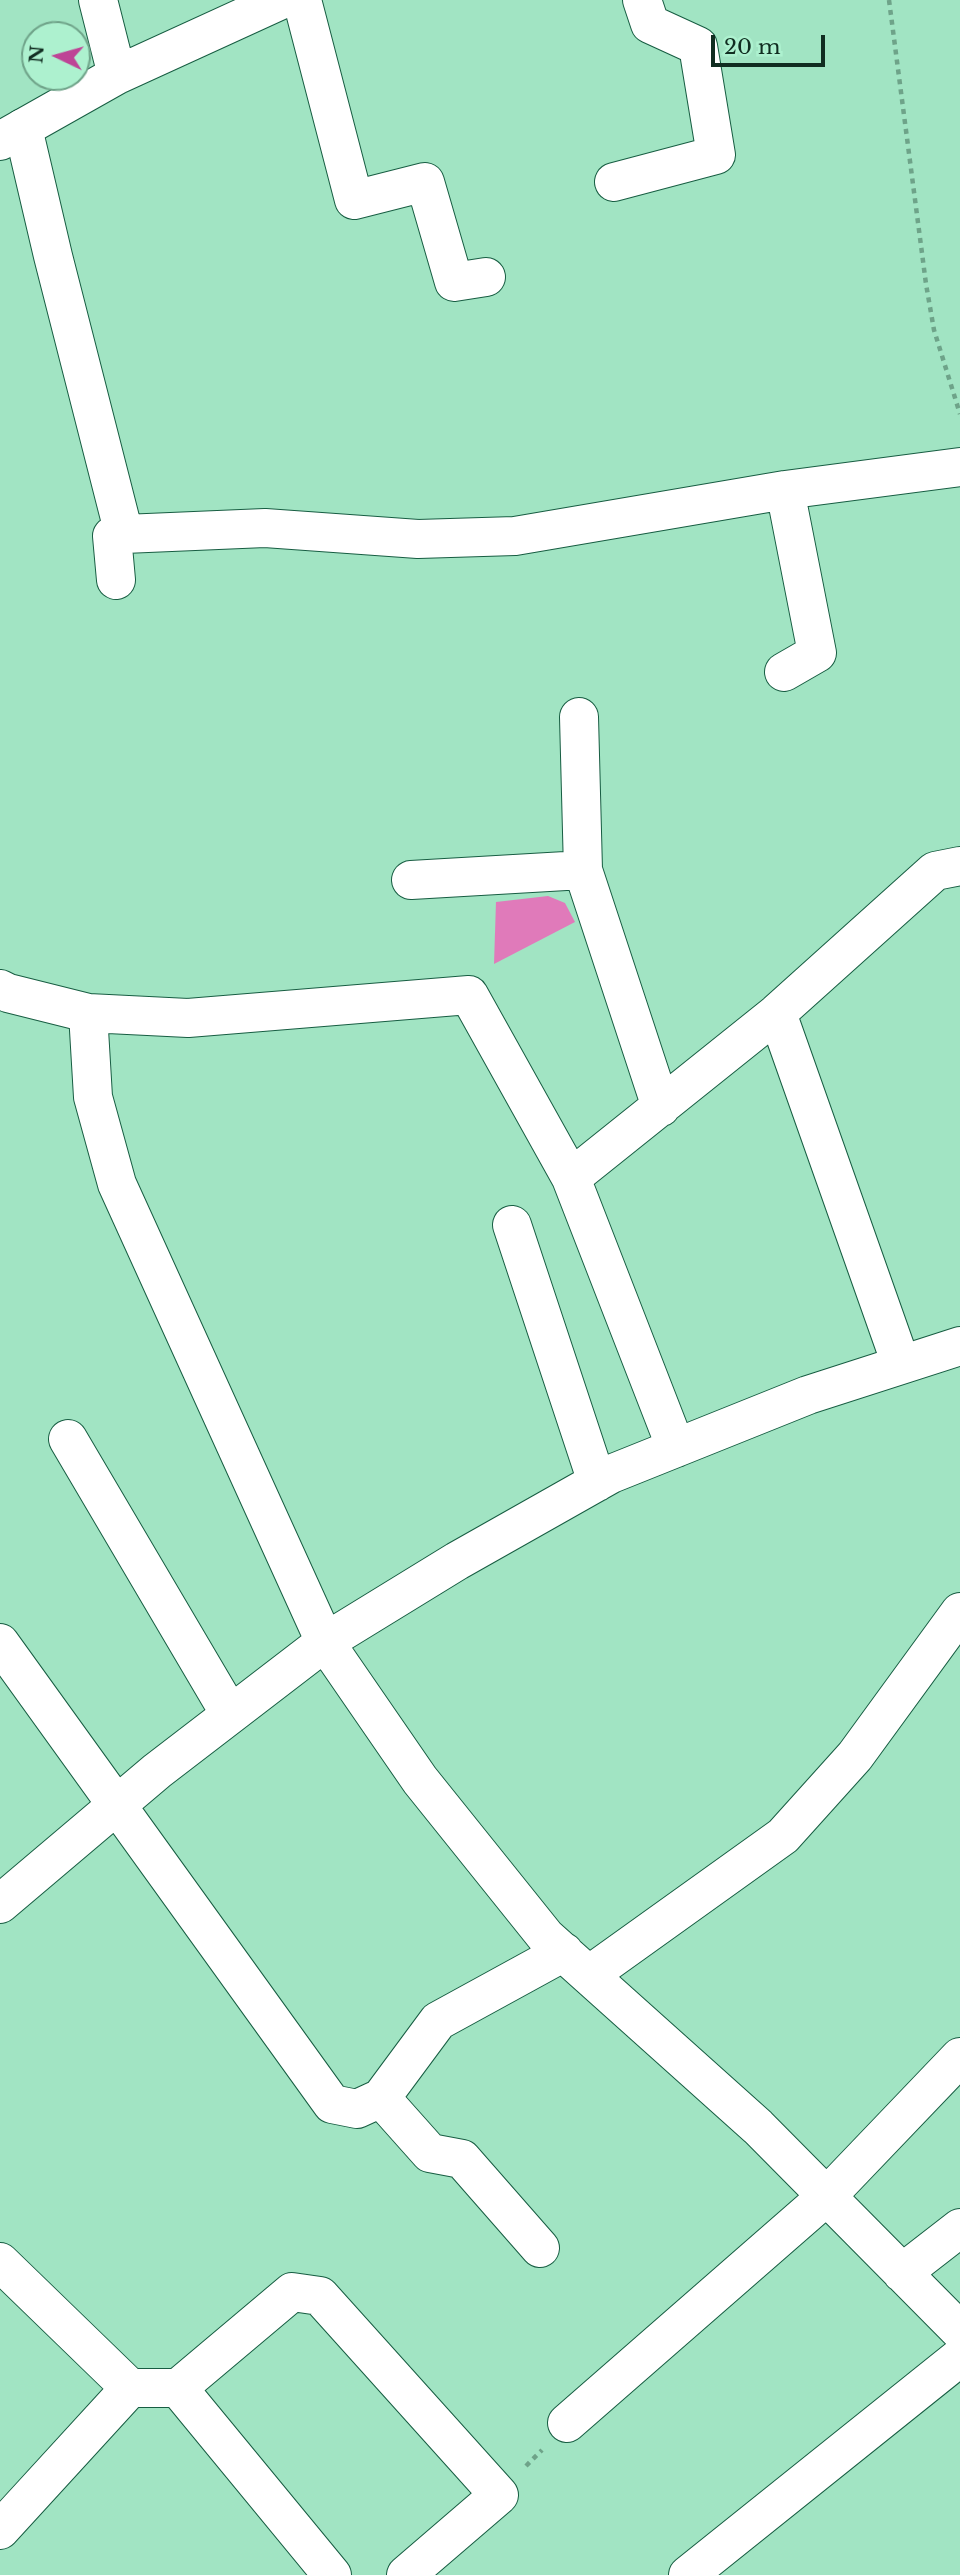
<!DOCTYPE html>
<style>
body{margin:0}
#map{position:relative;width:960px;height:2575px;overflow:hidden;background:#a1e4c3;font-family:"Libre Baskerville",serif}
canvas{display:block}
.north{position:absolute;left:21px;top:21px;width:70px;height:70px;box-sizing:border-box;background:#adf1cf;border:2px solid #6fa389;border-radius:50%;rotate:275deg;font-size:19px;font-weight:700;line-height:28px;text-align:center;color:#112d21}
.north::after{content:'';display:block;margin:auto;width:24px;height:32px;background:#be4496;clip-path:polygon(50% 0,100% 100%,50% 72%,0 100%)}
.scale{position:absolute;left:711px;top:35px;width:114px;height:32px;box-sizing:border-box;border:4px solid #112d21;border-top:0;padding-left:9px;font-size:21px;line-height:24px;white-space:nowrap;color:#112d21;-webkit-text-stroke:5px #adf1cf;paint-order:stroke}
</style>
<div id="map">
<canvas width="960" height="2575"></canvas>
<div class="north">N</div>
<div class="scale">20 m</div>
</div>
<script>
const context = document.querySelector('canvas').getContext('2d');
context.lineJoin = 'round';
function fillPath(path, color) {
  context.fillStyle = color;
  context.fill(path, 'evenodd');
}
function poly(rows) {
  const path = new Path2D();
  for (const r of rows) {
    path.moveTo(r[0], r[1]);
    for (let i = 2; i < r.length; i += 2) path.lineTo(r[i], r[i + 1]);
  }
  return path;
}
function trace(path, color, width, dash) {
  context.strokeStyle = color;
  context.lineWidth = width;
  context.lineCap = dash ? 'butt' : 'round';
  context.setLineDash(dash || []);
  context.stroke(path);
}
fillPath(poly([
 [548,896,565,903,575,922,494,964,496,902]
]), '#e07aba');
const minor = poly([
 [302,0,354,200,425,182,454,282,486,277],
 [23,128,53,256,124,534,265,528,418,539,515,536,785,490,960,467],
 [614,182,716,155,698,46,650,24,642,0],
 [116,580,112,536,124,534],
 [784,672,817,653,785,490],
 [579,717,583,870,661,1107],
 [411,880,583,870],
 [0,989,8,993,88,1013,93,1097,117,1184,325,1642,420,1780,546,1937,758,2127,960,2331],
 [88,1013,188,1018,469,995,571,1178,676,1448],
 [777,1013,901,1364],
 [571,1178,777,1013,935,871,960,866],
 [512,1225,597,1482],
 [68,1439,230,1714],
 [0,1643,332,2104,357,2109,381,2098,438,2021,564,1952],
 [0,1904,157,1771,325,1642,457,1561,611,1474,808,1395,960,1346],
 [589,1975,783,1836,855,1756,960,1612],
 [381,2098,430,2153,462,2159,540,2248],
 [0,2262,130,2388],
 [902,2273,960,2228],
 [178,2388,332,2575],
 [567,2423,827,2196,960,2057],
 [0,2530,130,2388,178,2388,292,2292,320,2296,499,2495,406,2575],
 [688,2575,960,2357]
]);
const tertiary = poly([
 [98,0,117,75],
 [0,141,117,75,281,0]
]);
trace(minor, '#175d42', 40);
trace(tertiary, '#175d42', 40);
trace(poly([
 [889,0,926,284,934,330,960,414],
 [526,2466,542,2450]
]), '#6ea389', 4.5, [5, 5]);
trace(minor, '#fff', 38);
trace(tertiary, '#fff', 38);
</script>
